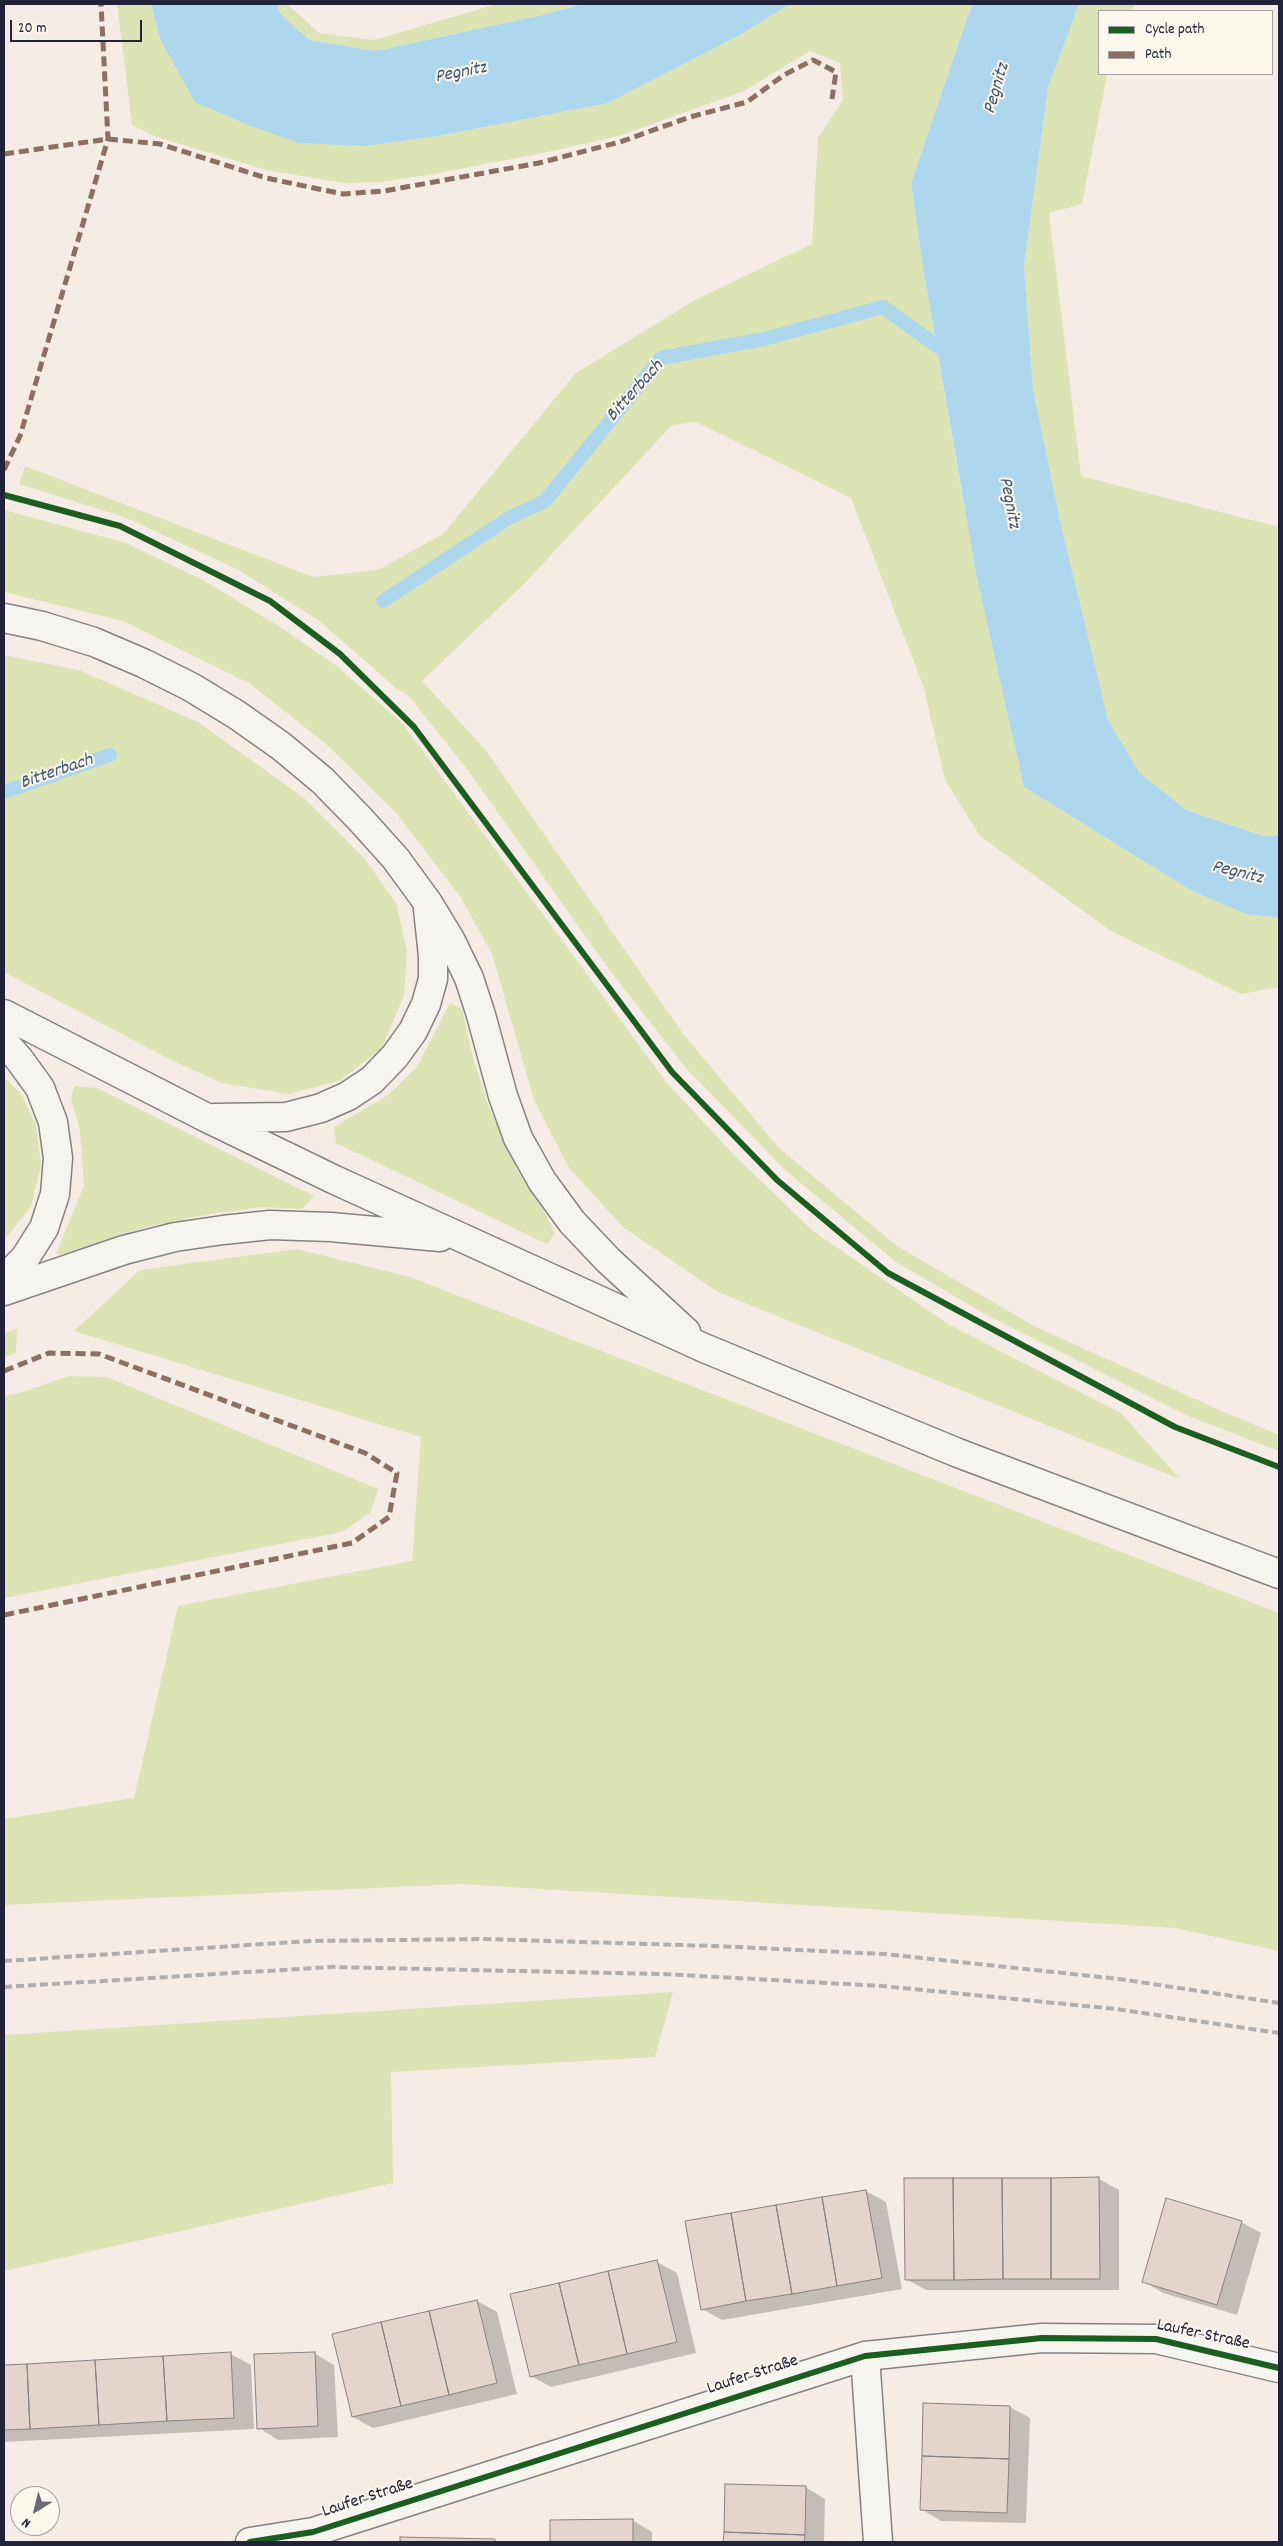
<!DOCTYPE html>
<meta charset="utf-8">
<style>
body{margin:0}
#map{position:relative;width:1283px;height:2546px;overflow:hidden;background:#f5ede5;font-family:Dekko,sans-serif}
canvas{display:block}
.frame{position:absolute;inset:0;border:5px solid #22223b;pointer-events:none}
.legend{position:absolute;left:1098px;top:10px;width:175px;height:65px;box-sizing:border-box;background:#fbf7ec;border:1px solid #a4a2a5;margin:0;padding:6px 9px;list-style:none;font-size:15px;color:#22223b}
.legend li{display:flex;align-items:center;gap:10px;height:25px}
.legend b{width:25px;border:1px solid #a4a2a5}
.north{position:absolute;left:10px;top:2486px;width:50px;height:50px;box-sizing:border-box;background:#fbf7ec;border:1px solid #a4a2a5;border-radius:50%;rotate:216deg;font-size:14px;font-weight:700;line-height:20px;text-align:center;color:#22223b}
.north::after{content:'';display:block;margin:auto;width:18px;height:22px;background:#6c6976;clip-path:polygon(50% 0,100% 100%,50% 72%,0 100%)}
.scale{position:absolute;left:10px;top:20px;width:132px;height:22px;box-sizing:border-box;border:2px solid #22223b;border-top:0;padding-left:6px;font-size:15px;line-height:18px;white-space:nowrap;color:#22223b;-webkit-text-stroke:4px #fbf7ec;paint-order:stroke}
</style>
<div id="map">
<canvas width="1283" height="2546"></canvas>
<div class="frame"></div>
<ul class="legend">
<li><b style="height:6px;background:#1b5e20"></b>Cycle path</li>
<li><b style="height:6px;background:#8d6e63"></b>Path</li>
</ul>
<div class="north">N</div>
<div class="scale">20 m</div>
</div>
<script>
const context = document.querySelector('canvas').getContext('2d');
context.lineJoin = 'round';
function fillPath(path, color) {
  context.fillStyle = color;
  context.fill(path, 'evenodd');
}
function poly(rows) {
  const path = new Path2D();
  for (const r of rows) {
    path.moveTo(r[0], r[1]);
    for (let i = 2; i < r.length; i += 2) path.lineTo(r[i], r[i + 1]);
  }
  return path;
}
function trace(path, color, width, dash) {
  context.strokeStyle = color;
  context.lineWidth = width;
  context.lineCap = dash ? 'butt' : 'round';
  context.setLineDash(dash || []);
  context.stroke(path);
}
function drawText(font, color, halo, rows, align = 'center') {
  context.font = font + ' Dekko,sans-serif';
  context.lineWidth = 4;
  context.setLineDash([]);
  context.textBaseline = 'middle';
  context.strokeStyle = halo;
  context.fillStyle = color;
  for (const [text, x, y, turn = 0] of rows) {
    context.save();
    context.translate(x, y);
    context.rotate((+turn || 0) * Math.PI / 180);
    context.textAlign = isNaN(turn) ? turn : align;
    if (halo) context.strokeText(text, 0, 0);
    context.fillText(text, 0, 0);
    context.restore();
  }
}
fillPath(poly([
 [117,4,151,4,160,39,366,146,438,136,608,103,740,35,790,4,972,4,911,183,923,268,962,496,1024,787,1192,891,1246,914,1279,918,1279,987,1241,994,1111,931,980,836,945,780,924,688,851,498,696,422,672,425,524,584,422,681,484,748,684,1035,779,1148,897,1246,1034,1326,1226,1413,1279,1435,1279,1451,1188,1416,985,1314,896,1262,785,1170,685,1067,608,968,467,769,408,695,396,688,318,620,237,569,124,517,19,484,25,466,313,577,378,570,443,534,576,373,695,300,812,244,818,138,843,100,840,63,810,51,744,91,619,136,538,154,433,174,382,182,344,183,266,170,157,137,132,125],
 [277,4,287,4,319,33,374,40,497,4,583,4,542,15,376,51,309,40,280,13],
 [1079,4,1135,4,1131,11,1099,11,1099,74,1107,74,1082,204,1049,213,1081,476,1279,527,1279,835,1263,836,1186,810,1140,773,1108,720,1060,520,1033,389,1024,266,1048,88],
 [4,510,126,543,203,580,277,625,337,666,403,724,667,1083,735,1156,813,1231,948,1324,1121,1413,1180,1479,718,1292,624,1228,569,1168,534,1100,492,954,460,896,396,813,325,743,249,683,123,621,4,592],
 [4,655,79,670,198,722,304,798,365,859,396,903,407,951,404,995,382,1048,341,1080,289,1094,222,1083,171,1060,4,972],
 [450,1003,462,1009,472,1054,488,1105,517,1170,547,1216,555,1234,547,1244,336,1143,334,1127,388,1095,417,1067],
 [4,1077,22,1095,36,1125,41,1165,31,1207,4,1240],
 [74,1086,97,1088,314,1196,302,1209,262,1207,204,1215,142,1228,71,1255,56,1254,84,1186,80,1131,71,1099],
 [297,1249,410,1277,1279,1613,1279,1951,1175,1928,461,1884,4,1905,4,1819,134,1798,178,1606,412,1561,421,1437,74,1331,140,1270],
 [17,1329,16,1353,4,1357,4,1333],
 [69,1376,107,1377,378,1489,371,1512,342,1532,4,1598,4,1396,20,1393],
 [673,1992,655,2057,391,2072,393,2183,4,2271,4,2035]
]), '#dce3b5');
fillPath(poly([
 [151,4,277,4,280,13,309,40,376,51,542,15,583,4,790,4,740,35,608,103,438,136,366,146,299,143,248,125,195,102,160,39],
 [972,4,1079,4,1048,88,1024,266,1033,389,1060,520,1108,720,1140,773,1186,810,1263,836,1279,835,1279,918,1246,914,1192,891,1024,787,976,573,923,268,911,183]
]), '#aed7ed');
fillPath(poly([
 [1099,2179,1119,2190,1119,2290,926,2290,906,2279],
 [866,2191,886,2202,902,2289,722,2320,702,2309],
 [1241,2222,1261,2233,1237,2315,1163,2293,1143,2281],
 [657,2262,677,2273,696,2353,551,2387,531,2376],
 [477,2301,497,2312,517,2394,373,2428,353,2417],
 [314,2353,334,2365,338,2437,278,2440,259,2428],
 [231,2354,251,2365,254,2429,4,2442,4,2366],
 [1010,2407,1030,2418,1026,2523,941,2521,921,2509],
 [726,2485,805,2487,825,2499,824,2542,725,2542],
 [632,2520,652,2532,652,2542,551,2542,551,2521],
 [401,2539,494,2541,497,2542,401,2542]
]), '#0003');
trace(poly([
 [383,601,509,518,545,501,661,358,764,339,883,307,951,356],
 [4,792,110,755]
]), '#aed7ed', 14);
const building = poly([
 [1099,2177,1100,2279,1051,2279,1051,2178,1099,2177],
 [904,2178,953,2178,954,2280,905,2280,904,2178],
 [953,2178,1002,2178,1003,2279,954,2280,953,2178],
 [1002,2178,1051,2178,1051,2279,1003,2279,1002,2178],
 [866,2190,882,2278,837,2286,822,2197,866,2190],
 [822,2197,837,2286,792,2294,776,2205,822,2197],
 [1166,2198,1242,2221,1217,2305,1142,2282,1166,2198],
 [776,2205,792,2294,746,2301,731,2213,776,2205],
 [731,2213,746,2301,701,2310,685,2221,731,2213],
 [657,2260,677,2342,627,2354,608,2271,657,2260],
 [608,2271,627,2354,579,2365,559,2283,608,2271],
 [559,2283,579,2365,530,2377,510,2294,559,2283],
 [477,2300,497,2383,449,2395,429,2311,477,2300],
 [429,2311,449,2395,401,2406,381,2322,429,2311],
 [381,2322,401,2406,352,2417,332,2334,381,2322],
 [231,2352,234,2418,167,2421,163,2356,231,2352],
 [315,2352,318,2426,257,2429,254,2354,315,2352],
 [163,2356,167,2421,99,2425,95,2360,163,2356],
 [95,2360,99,2425,30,2429,27,2364,95,2360],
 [27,2364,30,2429,4,2430,4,2365,27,2364],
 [923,2403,1010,2406,1009,2459,922,2456,923,2403],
 [922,2456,1009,2459,1007,2513,920,2510,922,2456],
 [725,2484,806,2486,805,2535,724,2532,725,2484],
 [633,2519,633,2542,550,2542,550,2520,633,2519],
 [724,2532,805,2535,804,2542,723,2542,724,2532],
 [400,2537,495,2539,495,2542,400,2542,400,2537]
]);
fillPath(building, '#e3d5ce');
trace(building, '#858283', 1);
const minor = poly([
 [865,2356,878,2542],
 [250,2542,313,2532,865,2356,1042,2338,1156,2339,1279,2368]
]);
const primary = poly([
 [4,618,42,626,94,642,143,663,191,687,237,715,281,746,323,781,360,819,396,859,428,903,451,941,469,978,481,1015,503,1096,518,1138,542,1181,572,1222,608,1260,686,1332],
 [4,1014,207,1118,335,1180,704,1348,958,1453,1279,1574],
 [4,1042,19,1059,40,1088,53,1122,58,1158,55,1194,44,1228,25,1258,4,1279],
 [214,1118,286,1117,321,1108,348,1096,372,1080,395,1056,413,1031,426,1004,433,979,433,956,428,909],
 [4,1291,124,1250,175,1237,223,1230,270,1225,331,1227,440,1237]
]);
trace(minor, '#858283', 31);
trace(primary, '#858283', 31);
trace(minor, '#f6f4ef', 28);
trace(primary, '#f6f4ef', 28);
trace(poly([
 [4,1961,310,1941,484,1939,715,1946,884,1954,1119,1979,1279,2003],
 [4,1987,331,1967,663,1974,882,1986,1116,2009,1279,2033]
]), '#b0aeae', 4, [8, 4]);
trace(poly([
 [4,154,108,139,160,144,266,178,343,194,384,191,539,163,620,142,690,117,747,102,784,75,813,60,836,72,832,99],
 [4,470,20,436,108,139,101,4],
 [4,1371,49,1353,99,1354,365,1453,397,1473,389,1517,352,1543,4,1615]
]), '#8d6e63', 5, [10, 5]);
trace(poly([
 [4,495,120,526,270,601,340,654,414,727,672,1072,777,1180,888,1273,1175,1427,1279,1467],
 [250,2542,313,2532,865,2356,1042,2338,1156,2339,1279,2368]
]), '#1b5e20', 6);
drawText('18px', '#22223b', '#fbf7ec', [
 ["Laufer Straße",1203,2336,12],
 ["Laufer Straße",753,2376,-18],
 ["Laufer Straße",368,2499,-18]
]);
drawText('italic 19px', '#435671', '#fbf7ec', [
 ["Pegnitz",461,74,-11],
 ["Pegnitz",998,89,-74],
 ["Bitterbach",636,392,-48],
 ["Pegnitz",1008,503,79],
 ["Bitterbach",57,773,-19],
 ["Pegnitz",1237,874,14]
]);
</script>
